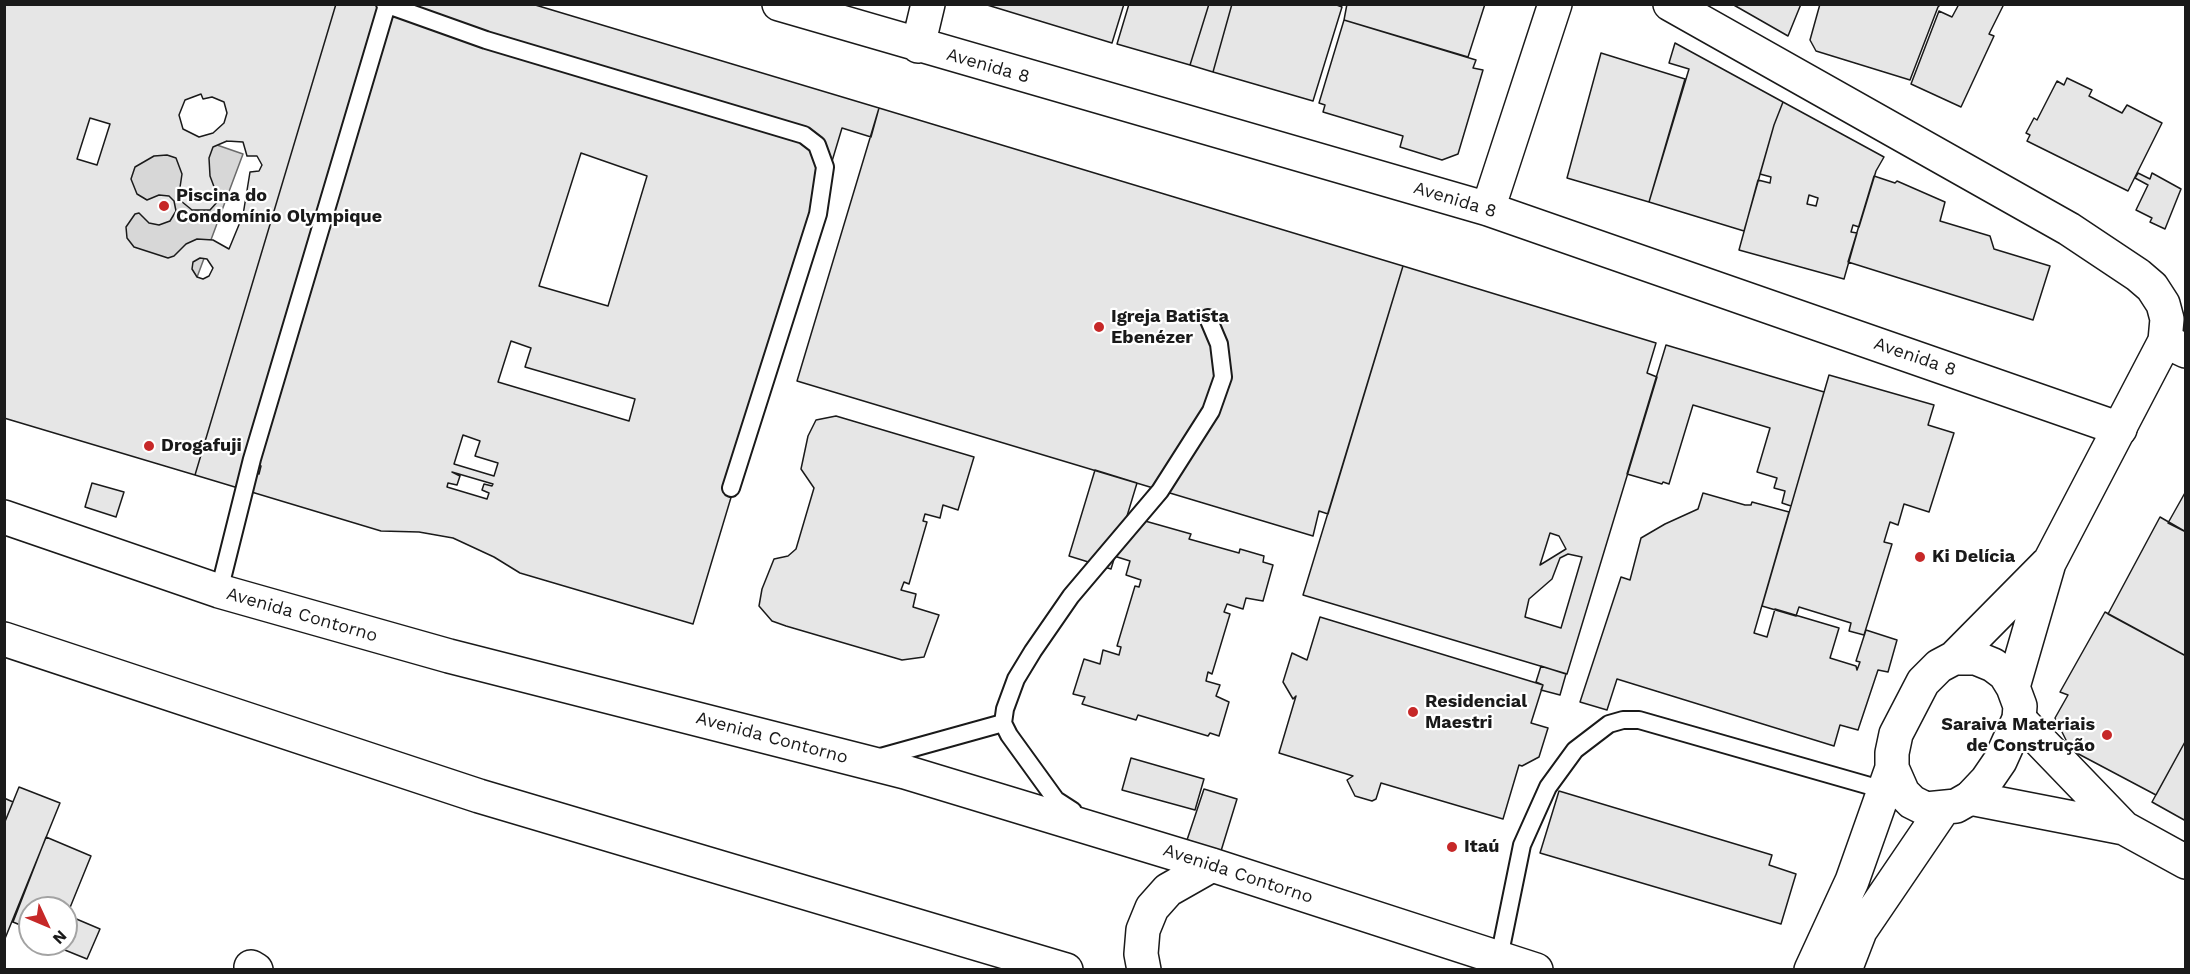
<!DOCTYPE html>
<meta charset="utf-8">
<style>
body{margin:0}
#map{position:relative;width:2190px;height:974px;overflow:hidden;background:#fff;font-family:"Work Sans",sans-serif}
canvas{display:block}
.frame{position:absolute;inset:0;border:6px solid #1a1a1a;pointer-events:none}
.north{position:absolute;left:18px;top:896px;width:60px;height:60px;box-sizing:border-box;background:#fff;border:2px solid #a3a3a3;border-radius:50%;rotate:134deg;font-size:16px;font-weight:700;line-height:24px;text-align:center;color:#1a1a1a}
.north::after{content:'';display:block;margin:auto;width:21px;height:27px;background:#c62828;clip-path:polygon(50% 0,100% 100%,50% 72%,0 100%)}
</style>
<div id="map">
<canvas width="2190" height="974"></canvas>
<div class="frame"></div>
<div class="north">N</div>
</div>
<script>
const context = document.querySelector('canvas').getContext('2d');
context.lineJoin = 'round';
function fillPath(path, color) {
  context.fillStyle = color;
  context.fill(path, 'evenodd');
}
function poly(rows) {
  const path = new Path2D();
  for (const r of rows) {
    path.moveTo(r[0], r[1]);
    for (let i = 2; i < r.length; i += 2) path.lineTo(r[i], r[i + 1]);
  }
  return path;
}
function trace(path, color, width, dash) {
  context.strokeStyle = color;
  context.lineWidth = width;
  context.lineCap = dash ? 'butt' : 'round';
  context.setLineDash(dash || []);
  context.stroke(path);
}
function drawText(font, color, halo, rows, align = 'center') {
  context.font = font + ' "Work Sans",sans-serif';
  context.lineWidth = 4.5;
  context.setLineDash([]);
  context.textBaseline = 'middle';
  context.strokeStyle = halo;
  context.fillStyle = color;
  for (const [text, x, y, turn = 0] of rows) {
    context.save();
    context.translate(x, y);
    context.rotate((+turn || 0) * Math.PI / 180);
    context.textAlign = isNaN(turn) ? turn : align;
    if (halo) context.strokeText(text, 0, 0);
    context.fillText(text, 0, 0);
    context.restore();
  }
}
const water = poly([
 [136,117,243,154,190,296,85,258,136,117]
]);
fillPath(water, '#d7d7d7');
trace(water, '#6a6a6a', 1.5);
const building = poly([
 [4,4,336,4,195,475,4,418,4,4],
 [201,94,203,99,212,97,224,102,227,113,224,123,213,133,199,137,183,129,179,115,185,100,201,94],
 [90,118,110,124,97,165,77,159,90,118],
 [227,141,243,142,247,156,257,156,262,165,259,171,250,172,243,215,229,249,213,240,197,239,186,244,174,256,168,258,134,247,127,238,126,227,135,214,139,213,149,223,159,225,170,221,176,211,174,201,169,196,159,195,147,200,137,194,131,179,135,167,154,156,167,155,176,158,182,174,179,194,181,201,192,210,210,210,219,200,210,176,209,158,213,147,227,141],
 [200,258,207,259,213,268,209,276,203,279,197,277,192,269,193,262,200,258],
 [336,4,532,4,879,108,871,137,842,128,693,624,520,573,494,557,453,538,419,532,381,531,195,475,336,4],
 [581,153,647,176,608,306,539,286,581,153],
 [511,341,531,348,525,367,635,399,629,421,498,382,511,341],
 [463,435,480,441,475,456,498,463,494,476,454,464,463,435],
 [254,464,261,466,259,474,251,472,254,464],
 [452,472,493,484,492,486,484,484,482,490,489,493,487,499,447,487,448,483,457,485,460,476,452,472],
 [984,4,1124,4,1112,43,984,4],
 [1129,4,1209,4,1190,65,1117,44,1129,4],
 [1209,4,1232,4,1213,72,1190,65,1209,4],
 [1232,4,1334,4,1342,7,1313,101,1213,72,1232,4],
 [1347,4,1485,4,1468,57,1344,20,1347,4],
 [1732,4,1801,4,1788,36,1732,4],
 [1820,4,1941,4,1938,7,1910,80,1816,51,1810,40,1820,4],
 [1959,4,2004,4,1989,34,1994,36,1961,107,1911,84,1939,11,1952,17,1959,4],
 [1344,20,1476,60,1473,68,1483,70,1458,154,1442,160,1400,147,1403,136,1323,112,1325,105,1319,103,1344,20],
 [1675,43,1783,102,1774,125,1744,231,1649,202,1689,69,1669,63,1675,43],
 [1601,53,1685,79,1649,202,1567,178,1601,53],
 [2067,78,2092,90,2089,96,2122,113,2127,105,2162,123,2128,191,2027,141,2030,135,2026,133,2034,118,2037,120,2057,81,2064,85,2067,78],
 [1783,102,1884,157,1876,171,1859,227,1853,225,1851,232,1857,233,1844,279,1739,250,1758,180,1770,183,1771,177,1760,174,1774,125,1783,102],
 [1809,195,1818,198,1816,206,1807,204,1809,195],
 [879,108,1403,266,1328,514,1319,511,1313,536,797,381,879,108],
 [2138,173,2150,179,2152,173,2181,189,2165,229,2150,222,2152,218,2136,210,2148,185,2135,178,2138,173],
 [1874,176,1895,183,1897,181,1945,202,1940,221,1990,236,1994,249,2050,266,2033,320,1848,262,1874,176],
 [1403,266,1656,343,1647,373,1657,377,1567,674,1303,595,1403,266],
 [1550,533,1559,536,1566,549,1540,565,1550,533],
 [1568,554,1582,557,1561,628,1525,617,1529,599,1552,579,1560,558,1568,554],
 [1666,345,1824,392,1791,506,1782,503,1785,491,1774,488,1777,478,1757,472,1770,428,1693,405,1669,484,1663,482,1662,484,1627,474,1666,345],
 [1829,375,1934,405,1928,425,1954,433,1929,512,1904,504,1898,525,1890,522,1884,542,1892,544,1864,635,1849,631,1851,623,1799,607,1796,616,1762,606,1829,375],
 [836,416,974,457,958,510,943,505,940,518,925,514,923,521,927,522,909,584,904,582,901,590,916,594,913,607,939,615,924,657,902,660,786,626,772,621,759,606,762,589,774,559,788,556,796,549,814,488,801,469,808,436,816,420,836,416],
 [1095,470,1137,483,1111,569,1069,556,1095,470],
 [92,483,124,492,116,517,85,507,92,483],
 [2186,491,2186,532,2168,523,2186,491],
 [1703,493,1745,505,1751,505,1752,502,1789,512,1754,633,1767,637,1775,609,1839,628,1830,658,1856,666,1857,670,1860,662,1856,661,1866,630,1897,640,1888,672,1878,670,1858,730,1840,725,1834,746,1617,679,1607,710,1580,702,1621,577,1630,580,1641,538,1665,524,1698,509,1703,493],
 [2160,517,2186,532,2186,656,2108,614,2160,517],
 [1138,519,1191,534,1189,539,1239,553,1240,549,1264,556,1263,562,1273,565,1263,601,1246,598,1243,609,1227,604,1224,612,1230,614,1212,674,1208,672,1206,681,1220,685,1216,696,1229,702,1219,736,1210,733,1208,736,1138,715,1136,720,1082,704,1085,697,1073,694,1084,659,1100,664,1103,650,1119,655,1121,647,1117,646,1135,586,1139,587,1141,580,1126,575,1130,561,1114,556,1138,519],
 [2105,612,2186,656,2186,740,2156,795,2071,750,2055,718,2068,695,2060,692,2105,612],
 [1320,617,1543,685,1531,723,1548,728,1539,757,1522,766,1519,765,1503,819,1381,783,1376,799,1372,801,1355,796,1347,780,1353,776,1279,753,1296,696,1293,699,1283,682,1292,653,1307,660,1320,617],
 [1541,666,1566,674,1560,695,1541,690,1543,685,1536,682,1541,666],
 [2186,740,2186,821,2152,802,2186,740],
 [1131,758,1204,779,1195,810,1122,790,1131,758],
 [19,787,60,803,4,941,4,824,19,787],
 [1204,789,1237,799,1221,851,1187,840,1204,789],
 [1559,791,1772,855,1769,865,1796,874,1781,924,1540,853,1559,791],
 [4,798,13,802,4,824,4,798],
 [46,837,91,856,67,915,100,929,87,959,50,944,66,944,66,908,30,908,30,929,13,922,46,837]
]);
fillPath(building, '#e6e6e6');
trace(building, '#1a1a1a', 1.5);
const service = poly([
 [385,4,486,40,804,135,817,145,825,167,818,214,731,488],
 [219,591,252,459,387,5],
 [877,758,1003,723],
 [1073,811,1056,800,1009,735,1003,723,1005,709,1016,679,1033,651,1071,596,1160,491,1211,411,1223,377,1219,344,1208,318],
 [1507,960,1501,948,1522,845,1548,787,1575,750,1609,724,1623,720,1639,720,1884,790]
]);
const minor = poly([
 [779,4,1488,209,2120,429],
 [918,46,928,4],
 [1488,209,1555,4],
 [2165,341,2186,351],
 [2019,719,2124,828,2186,862],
 [1970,798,2124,828],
 [251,967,256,970]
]);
const tertiary = poly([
 [1670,4,2069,229,2138,275,2152,287,2163,304,2167,319,2165,341,2049,563,2013,687],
 [1954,658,1976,658,1993,665,2005,674,2013,687,2020,706,2019,719,2000,761,1987,780,1970,798,1956,806,1926,809,1912,802,1903,793,1892,768,1892,753,1896,734,1923,682,1939,666,1954,658],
 [1954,658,2047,564],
 [1811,970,1852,881,1892,768],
 [1845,970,1860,931,1943,809]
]);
const secondary = poly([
 [4,517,219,591,449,656,905,772,1212,865,1536,970],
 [4,639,479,796,1066,970],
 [1144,970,1141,954,1143,930,1152,908,1168,890,1212,865]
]);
trace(service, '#1a1a1a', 20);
trace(minor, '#1a1a1a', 36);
trace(tertiary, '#1a1a1a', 36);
trace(secondary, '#1a1a1a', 36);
trace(service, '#fff', 16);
trace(minor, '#fff', 33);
trace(tertiary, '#fff', 33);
trace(secondary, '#fff', 33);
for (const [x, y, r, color] of [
 [164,206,6,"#c62828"],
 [1099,327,6,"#c62828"],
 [149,446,6,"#c62828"],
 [1920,557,6,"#c62828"],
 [1413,712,6,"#c62828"],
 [2107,735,6,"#c62828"],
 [1452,847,6,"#c62828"]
]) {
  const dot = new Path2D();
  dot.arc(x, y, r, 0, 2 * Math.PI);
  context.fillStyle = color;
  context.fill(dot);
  trace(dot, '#fff', 2);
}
drawText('18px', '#1a1a1a', '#fff', [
 ["Avenida 8",988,66,16],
 ["Avenida 8",1455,200,17],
 ["Avenida 8",1915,357,19],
 ["Avenida Contorno",302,615,16],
 ["Avenida Contorno",772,738,15],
 ["Avenida Contorno",1238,874,18]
]);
drawText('bold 18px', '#1a1a1a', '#fff', [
 ["Piscina do",176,196],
 ["Condomínio Olympique",176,217],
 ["Igreja Batista",1111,317],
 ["Ebenézer",1111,338],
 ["Drogafuji",161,446],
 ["Ki Delícia",1932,557],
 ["Residencial",1425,702],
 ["Maestri",1425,723],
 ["Saraiva Materiais",2095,725,"right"],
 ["de Construção",2095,746,"right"],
 ["Itaú",1464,847]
], 'left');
</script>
